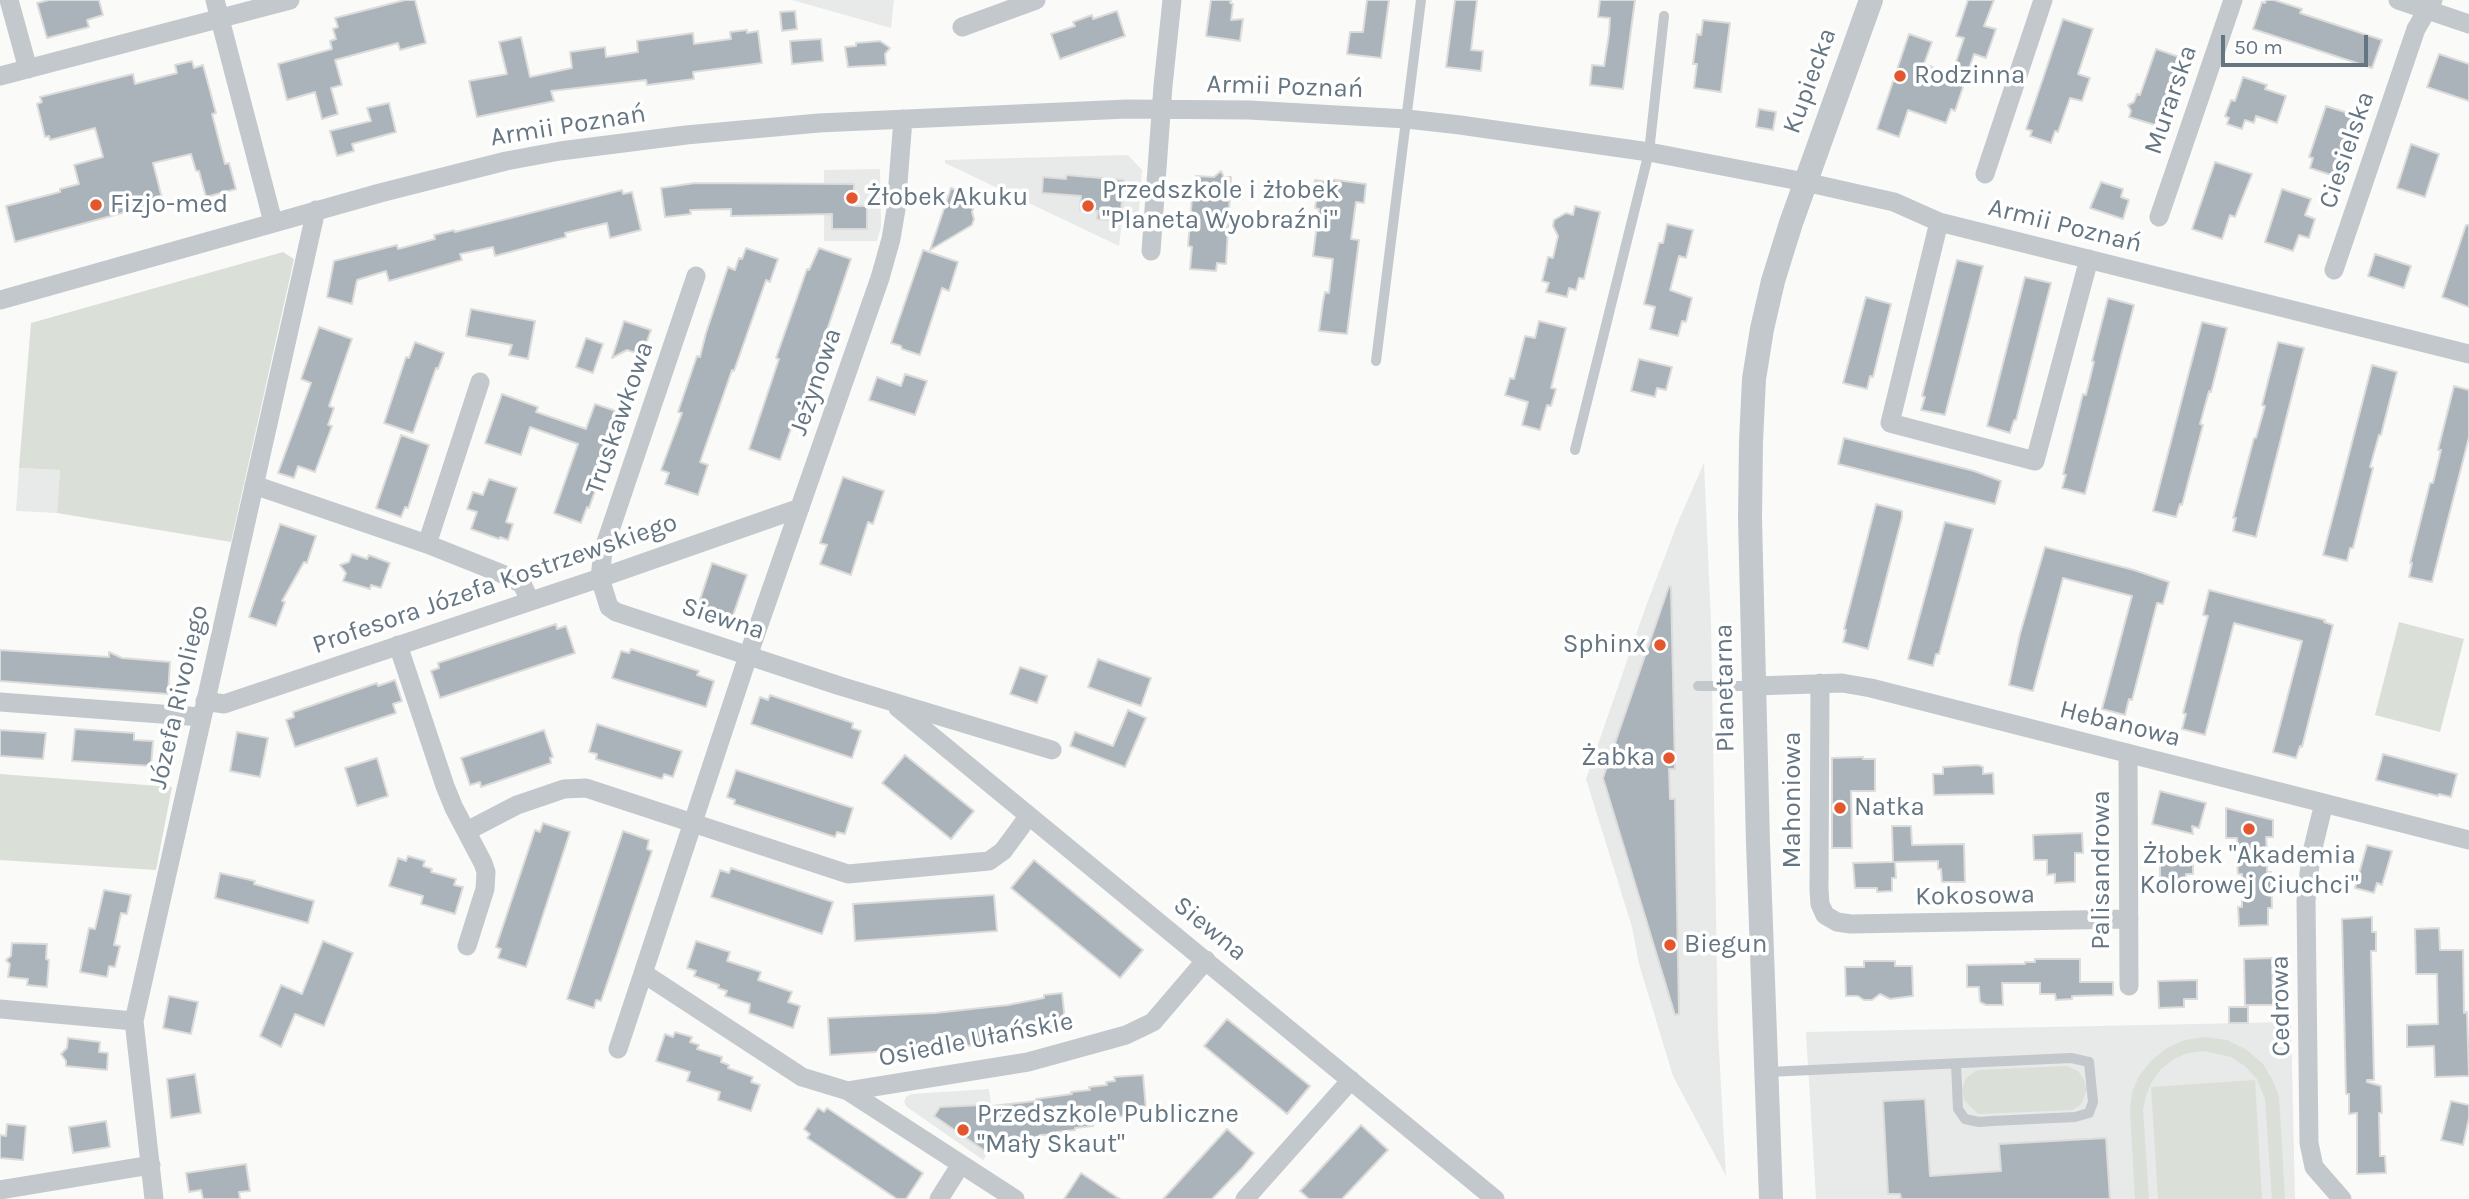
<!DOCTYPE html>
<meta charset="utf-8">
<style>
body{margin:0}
#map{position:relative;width:2469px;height:1199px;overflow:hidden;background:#fafaf8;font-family:Karla,sans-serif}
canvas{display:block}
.scale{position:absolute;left:2221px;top:35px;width:147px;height:32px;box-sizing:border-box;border:4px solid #657683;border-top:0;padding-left:9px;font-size:21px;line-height:24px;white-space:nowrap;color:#657683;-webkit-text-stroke:5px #fff;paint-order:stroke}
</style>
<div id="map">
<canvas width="2469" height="1199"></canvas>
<div class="scale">50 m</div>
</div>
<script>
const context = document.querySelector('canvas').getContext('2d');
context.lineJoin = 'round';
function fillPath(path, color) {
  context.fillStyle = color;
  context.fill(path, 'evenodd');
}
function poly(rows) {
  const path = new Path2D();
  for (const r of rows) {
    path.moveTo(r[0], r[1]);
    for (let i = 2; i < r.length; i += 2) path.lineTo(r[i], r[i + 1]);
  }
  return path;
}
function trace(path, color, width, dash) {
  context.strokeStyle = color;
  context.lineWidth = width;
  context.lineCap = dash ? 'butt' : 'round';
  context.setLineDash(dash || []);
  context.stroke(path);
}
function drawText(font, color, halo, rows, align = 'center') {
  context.font = font + ' Karla,sans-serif';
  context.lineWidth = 7;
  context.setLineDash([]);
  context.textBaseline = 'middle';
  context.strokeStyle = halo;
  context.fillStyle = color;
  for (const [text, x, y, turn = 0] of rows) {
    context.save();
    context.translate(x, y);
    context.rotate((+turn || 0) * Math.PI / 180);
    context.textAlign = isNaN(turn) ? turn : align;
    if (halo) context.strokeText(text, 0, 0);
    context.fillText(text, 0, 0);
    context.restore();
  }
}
fillPath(poly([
 [792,0,894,0,891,28],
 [1128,155,1142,170,1138,223,1122,222,1119,246,945,163,945,160],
 [880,169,881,227,877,241,824,241,824,170],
 [1704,463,1711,622,1718,1033,1726,1176,1673,1076,1639,964,1632,927,1586,779,1646,606,1678,522],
 [19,468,60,470,57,513,16,511],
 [2291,1022,2295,1199,1816,1199,1806,1032],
 [989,1089,991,1104,983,1105,988,1153,983,1160,907,1107,904,1102,906,1097,911,1094]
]), '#e8e9e9');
fillPath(poly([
 [283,252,294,259,231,542,57,513,60,470,19,468,31,323],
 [2399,622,2464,639,2440,732,2375,715],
 [0,774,172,787,156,870,0,860],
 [2205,1037,2227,1040,2247,1050,2263,1064,2273,1081,2279,1096,2285,1199,2272,1199,2265,1099,2257,1079,2246,1067,2231,1057,2205,1051,2188,1053,2174,1059,2161,1069,2151,1083,2146,1096,2143,1110,2149,1199,2135,1199,2130,1110,2132,1092,2139,1076,2152,1060,2167,1048,2185,1040],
 [2067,1066,2078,1071,2084,1080,2087,1090,2081,1104,2073,1110,1978,1114,1964,1100,1962,1089,1966,1078,1977,1070],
 [2255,1080,2262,1199,2158,1199,2151,1087]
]), '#dadfd7');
const building = poly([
 [49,0,99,0,103,15,87,20,89,27,47,38,37,3,49,0],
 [405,0,415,0,426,43,400,50,398,43,335,60,342,85,331,88,338,114,322,119,315,92,287,100,278,64,332,49,330,41,336,39,333,29,338,27,335,18,405,0],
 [1211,0,1231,0,1230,3,1233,4,1231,20,1243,19,1240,41,1206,36,1211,0],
 [1367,0,1389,0,1381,58,1347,54,1350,32,1363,32,1367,0],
 [1455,0,1477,0,1471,50,1483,51,1481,71,1446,67,1455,0],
 [1600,0,1635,0,1623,89,1590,85,1592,65,1604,66,1609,34,1610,18,1598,17,1600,0],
 [1968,0,1994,0,1984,26,1996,29,1986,58,1974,54,1955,111,1951,109,1946,123,1908,110,1899,137,1877,129,1909,34,1932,42,1924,64,1952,74,1964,38,1956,36,1968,0],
 [2266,0,2274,0,2302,9,2300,13,2382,40,2372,68,2253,29,2262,2,2265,3,2266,0],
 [795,11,797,29,782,31,780,12,795,11],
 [1117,11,1125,36,1060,59,1051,34,1075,26,1073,22,1092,15,1093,19,1117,11],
 [2063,19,2093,29,2078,74,2090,78,2082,101,2070,98,2058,132,2055,131,2051,143,2030,136,2032,131,2026,129,2063,19],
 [1703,20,1730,23,1721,92,1694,88,1697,64,1693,64,1697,34,1701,35,1703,20],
 [747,30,747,33,758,31,762,63,693,72,694,79,647,85,646,80,551,91,554,101,477,117,469,81,507,74,499,42,521,37,530,77,572,68,570,52,605,47,606,57,638,52,637,41,693,33,694,44,731,39,730,32,747,30],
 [821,39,823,61,792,64,790,41,821,39],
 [880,41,890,48,885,54,886,65,848,67,845,47,856,46,856,43,880,41],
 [2156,49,2179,57,2176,64,2181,65,2160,125,2156,123,2155,125,2129,117,2131,111,2128,105,2134,102,2137,94,2140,95,2156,49],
 [2439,54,2469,64,2469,101,2427,87,2439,54],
 [192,61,194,68,203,65,216,113,212,114,225,164,229,163,236,189,206,197,199,171,196,171,191,154,153,163,163,202,15,242,6,206,60,192,60,189,79,184,74,165,103,157,95,128,50,140,49,136,45,137,37,104,42,102,40,97,133,74,135,84,177,73,175,65,192,61],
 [2243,77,2267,85,2265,89,2286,96,2277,123,2256,116,2254,123,2245,120,2242,129,2227,124,2229,118,2225,116,2231,100,2235,101,2243,77],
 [389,103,396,132,352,144,354,151,337,156,330,131,371,121,367,108,389,103],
 [2326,106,2354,115,2347,135,2352,137,2349,148,2345,158,2340,156,2334,176,2310,168,2313,158,2309,157,2326,106],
 [1759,109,1776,112,1773,130,1756,127,1759,109],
 [2411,144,2439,154,2425,197,2397,188,2411,144],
 [2215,162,2252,174,2235,217,2230,215,2222,239,2192,229,2215,162],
 [1221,171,1224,177,1231,177,1226,264,1217,263,1216,271,1190,269,1192,247,1188,246,1192,198,1196,198,1196,176,1214,177,1221,171],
 [1066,175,1124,180,1121,210,1118,209,1117,221,1097,219,1098,211,1080,210,1081,196,1042,193,1043,177,1066,179,1066,175],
 [1329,179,1366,184,1364,203,1356,202,1351,239,1359,240,1347,334,1319,331,1323,302,1325,292,1329,293,1333,259,1313,256,1319,209,1315,208,1317,196,1313,195,1315,180,1329,182,1329,179],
 [2101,182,2123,189,2121,197,2129,200,2123,219,2090,208,2101,182],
 [695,183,854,184,854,206,867,206,867,229,832,229,832,214,731,216,731,209,690,210,691,214,665,217,661,188,695,183],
 [951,188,977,197,972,212,974,219,972,225,930,250,951,188],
 [2282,189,2311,199,2305,215,2315,219,2309,238,2299,235,2293,251,2265,242,2282,189],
 [622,190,623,194,632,192,641,230,610,238,607,223,565,233,566,237,495,256,493,247,460,254,462,260,389,281,386,271,357,280,352,304,327,297,334,261,397,245,398,249,435,239,434,235,454,230,455,232,622,190],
 [1575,206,1600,212,1584,279,1579,278,1576,290,1569,288,1567,297,1546,292,1549,283,1542,281,1548,257,1553,258,1558,236,1553,226,1554,220,1566,213,1573,215,1575,206],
 [1667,224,1693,230,1686,258,1679,256,1670,290,1692,298,1686,322,1682,321,1678,336,1650,329,1655,307,1644,304,1659,243,1663,243,1667,224],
 [2466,225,2469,225,2469,307,2442,297,2466,225],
 [746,248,778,259,770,282,766,280,734,371,732,370,700,462,708,465,698,495,665,484,669,473,661,470,682,413,678,412,697,356,700,357,706,333,728,267,735,270,739,258,742,259,746,248],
 [819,248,851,259,798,416,795,427,792,426,780,460,749,449,779,359,776,358,807,269,809,270,819,248],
 [923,250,958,262,949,291,942,288,920,355,902,349,901,346,891,343,923,250],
 [2375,254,2411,266,2404,288,2368,276,2375,254],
 [1957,260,1983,266,1945,415,1921,410,1925,397,1922,396,1957,260],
 [2025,277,2051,283,2016,420,2014,420,2010,433,1987,426,2025,277],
 [1866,297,1891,304,1873,377,1870,376,1867,389,1843,383,1866,297],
 [2108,298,2134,305,2085,494,2062,488,2066,475,2063,474,2083,394,2086,395,2094,362,2092,361,2108,298],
 [471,309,535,321,528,359,509,355,512,345,466,336,471,309],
 [624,321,651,330,642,355,627,350,612,358,624,321],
 [1539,321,1566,328,1551,388,1556,389,1551,406,1547,405,1540,430,1522,425,1528,402,1505,395,1510,378,1514,379,1525,336,1535,338,1539,321],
 [2202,322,2227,328,2211,392,2209,391,2200,424,2203,425,2182,505,2180,504,2176,517,2153,511,2202,322],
 [319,327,352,339,329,406,334,408,328,425,332,426,315,472,298,466,294,478,278,473,311,383,301,379,319,327],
 [586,338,603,344,593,373,576,367,586,338],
 [415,342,444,353,438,369,436,368,413,433,384,423,406,357,409,358,415,342],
 [2278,342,2304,348,2256,537,2233,531,2236,518,2233,518,2254,438,2256,438,2265,406,2262,405,2278,342],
 [1639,359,1672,367,1666,390,1657,388,1655,397,1631,391,1639,359],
 [2372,365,2397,372,2381,435,2379,435,2370,467,2373,468,2353,548,2350,548,2347,561,2323,555,2372,365],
 [905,374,927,381,915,415,869,400,877,377,901,386,905,374],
 [2454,386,2469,390,2469,437,2432,582,2409,577,2412,563,2410,563,2430,483,2433,483,2441,450,2438,450,2454,386],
 [502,394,538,407,536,412,586,429,595,404,622,413,595,485,597,485,589,508,587,507,581,523,554,513,578,444,530,427,521,455,485,443,502,394],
 [401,435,429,445,408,508,405,507,401,517,376,508,401,435],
 [1844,438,1974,471,2001,481,1995,504,1838,464,1844,438],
 [843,477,884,491,873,524,868,522,851,575,820,564,827,545,820,543,843,477],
 [489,479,517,488,506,522,513,524,508,540,500,537,499,539,471,529,477,512,467,509,473,492,483,495,489,479],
 [1876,504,1902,511,1902,517,1868,649,1843,642,1846,630,1844,629,1876,504],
 [1945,522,1973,529,1939,654,1936,654,1933,666,1908,659,1945,522],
 [280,524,316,536,307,563,304,562,282,601,285,602,276,626,249,617,280,524],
 [2045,547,2134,570,2169,582,2163,604,2157,603,2132,700,2129,699,2125,715,2102,709,2132,596,2063,578,2033,691,2009,685,2020,634,2045,547],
 [352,554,367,559,369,555,390,563,381,588,371,585,370,589,343,581,346,573,340,565,349,562,352,554],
 [712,563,747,575,731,621,697,609,712,563],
 [1669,586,1671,587,1675,769,1669,769,1670,799,1675,799,1679,1014,1675,1015,1603,778,1669,586],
 [2209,590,2325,620,2324,622,2333,625,2302,747,2300,746,2296,758,2273,752,2302,641,2234,623,2205,735,2182,729,2186,714,2183,713,2208,616,2203,615,2209,590],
 [556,624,557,629,566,626,575,653,440,698,431,671,439,668,438,663,556,624],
 [631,649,699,671,697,675,714,681,706,707,612,678,621,651,629,653,631,649],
 [0,650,109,657,109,652,122,658,170,662,168,694,0,681,0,650],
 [1098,659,1151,678,1141,706,1088,687,1098,659],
 [1020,667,1047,676,1037,703,1010,694,1020,667],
 [395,680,402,701,393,704,396,713,295,747,286,720,294,717,293,712,377,683,378,686,395,680],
 [770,695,853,723,852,728,861,731,852,758,751,724,760,697,768,700,770,695],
 [1128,710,1146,718,1125,767,1070,746,1075,732,1113,746,1128,710],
 [597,724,682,751,673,777,664,774,662,779,596,759,597,754,589,752,597,724],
 [75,729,134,733,134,740,153,741,151,766,72,761,75,729],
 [0,730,46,733,43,759,0,756,0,730],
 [544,730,553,757,550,758,551,763,481,787,480,782,470,785,461,758,544,730],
 [237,732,268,738,260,777,230,771,237,732],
 [2383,754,2457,774,2451,797,2439,794,2438,796,2376,780,2383,754],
 [905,755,974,811,951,839,882,783,905,755],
 [1863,757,1863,759,1875,759,1875,791,1851,791,1852,848,1832,848,1832,758,1863,757],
 [377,758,388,796,357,806,345,768,377,758],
 [1978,765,1983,767,1983,774,1993,773,1994,794,1934,795,1933,774,1943,774,1943,767,1978,765],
 [736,770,853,808,845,834,837,832,835,837,734,804,735,800,727,797,736,770],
 [2160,791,2206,803,2199,828,2192,826,2193,834,2152,824,2160,791],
 [2226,808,2273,820,2273,837,2266,837,2267,854,2237,846,2237,838,2226,838,2226,808],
 [543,823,570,832,526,967,498,958,501,949,496,947,535,830,540,832,543,823],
 [1892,826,1911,826,1912,845,1964,844,1965,882,1942,882,1941,869,1938,869,1938,861,1895,862,1896,878,1892,878,1892,891,1877,892,1877,888,1855,888,1853,863,1893,862,1892,826],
 [623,831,649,840,647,849,652,851,601,1001,596,1000,594,1008,567,999,623,831],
 [2082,833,2083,853,2075,853,2075,882,2055,883,2055,874,2047,875,2047,860,2034,860,2033,835,2082,833],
 [2367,845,2392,851,2382,885,2377,883,2374,893,2355,888,2367,845],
 [408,856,425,861,423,866,432,869,431,872,456,879,454,885,463,887,455,914,421,904,423,896,389,886,398,858,406,861,408,856],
 [2267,858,2267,872,2271,872,2272,908,2268,908,2268,925,2239,926,2238,907,2242,907,2242,874,2238,874,2237,859,2267,858],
 [1034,860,1143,950,1120,978,1011,888,1034,860],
 [2160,860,2193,860,2193,874,2186,874,2186,892,2160,892,2160,860],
 [731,868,833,902,822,934,711,897,720,870,729,873,731,868],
 [220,873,255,881,254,884,314,901,308,923,215,898,220,873],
 [104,890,131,895,127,914,121,913,114,945,120,946,115,967,109,966,107,977,80,972,89,928,95,929,104,890],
 [994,895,997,931,855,941,853,904,994,895],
 [2372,917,2372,932,2376,932,2376,951,2371,951,2374,1080,2367,1080,2367,1082,2381,1086,2382,1113,2379,1113,2380,1156,2385,1156,2386,1173,2357,1174,2357,1113,2349,1114,2349,1094,2346,1094,2342,919,2372,917],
 [2439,928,2440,950,2463,950,2464,1013,2467,1012,2469,1076,2435,1077,2434,1046,2407,1047,2407,1025,2438,1024,2437,974,2416,974,2415,929,2439,928],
 [323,941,353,953,324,1026,295,1014,281,1047,260,1036,281,985,302,994,323,941],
 [696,941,730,952,727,961,761,972,758,980,792,992,788,1002,800,1006,793,1028,749,1013,750,1004,725,996,727,991,718,988,719,985,694,976,696,971,687,968,696,941],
 [12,943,47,944,46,959,49,960,47,987,27,985,28,979,8,977,10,964,6,960,11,956,12,943],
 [2272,958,2273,1005,2245,1005,2244,959,2272,958],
 [2035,959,2080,959,2080,982,2113,982,2113,995,2072,996,2072,999,2056,1000,2055,994,2040,994,2040,983,2002,983,2003,1005,1986,1005,1980,1002,1979,987,1967,987,1967,965,2025,964,2025,962,2035,962,2035,959],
 [1864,961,1895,961,1895,966,1912,966,1913,996,1890,999,1880,994,1872,1000,1864,1000,1858,996,1846,996,1845,967,1864,967,1864,961],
 [2197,980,2197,999,2184,999,2184,1007,2159,1008,2158,981,2197,980],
 [1062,993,1066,1030,1048,1032,1048,1034,995,1044,830,1055,828,1018,935,1013,1008,1005,1044,998,1044,995,1062,993],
 [169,996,198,1002,191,1034,163,1028,169,996],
 [2229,1007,2248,1007,2248,1023,2229,1023,2229,1007],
 [1227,1019,1310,1086,1287,1114,1204,1046,1227,1019],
 [675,1032,692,1037,690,1042,699,1045,697,1049,722,1057,721,1062,729,1065,728,1068,753,1077,751,1082,760,1085,751,1111,718,1100,720,1092,687,1081,690,1072,656,1061,665,1034,673,1037,675,1032],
 [68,1038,100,1042,99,1052,108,1053,107,1070,66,1066,66,1061,61,1054,67,1048,68,1038],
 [195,1074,201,1113,171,1118,167,1079,195,1074],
 [1143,1075,1146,1110,1128,1112,1129,1116,1111,1117,1111,1121,1093,1123,1093,1126,1075,1128,1075,1130,1057,1132,1058,1134,1040,1135,1040,1137,987,1142,988,1153,934,1116,940,1107,983,1105,983,1107,1036,1101,1036,1099,1072,1094,1071,1092,1090,1090,1089,1087,1107,1085,1106,1082,1115,1081,1114,1077,1143,1075],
 [1925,1099,1930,1176,2001,1171,1999,1144,2106,1138,2110,1199,1901,1199,1900,1194,1888,1194,1883,1101,1925,1099],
 [2451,1101,2469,1105,2469,1118,2463,1145,2441,1140,2451,1101],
 [818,1108,824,1112,827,1108,923,1173,906,1199,897,1199,807,1138,810,1134,804,1129,818,1108],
 [106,1121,110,1147,73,1153,69,1127,106,1121],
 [7,1124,26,1126,23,1160,0,1158,0,1135,6,1136,7,1124],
 [1361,1125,1388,1150,1342,1199,1309,1199,1300,1191,1361,1125],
 [1227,1129,1254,1153,1242,1168,1212,1199,1163,1199,1227,1129],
 [246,1164,250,1191,239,1192,240,1199,203,1199,201,1190,189,1192,186,1173,246,1164],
 [1081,1173,1120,1199,1064,1199,1081,1173]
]);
fillPath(building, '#aab3b9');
trace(building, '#dcdcda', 2);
trace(poly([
 [1376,361,1421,0],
 [1575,450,1649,152,1664,16],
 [1698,686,1755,686],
 [1768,1072,2071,1058,2089,1062,2093,1102,2089,1113,2075,1117,1992,1121,1979,1122,1965,1119,1958,1109,1956,1064]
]), '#c3c8cc', 10);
trace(poly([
 [9,0,28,69],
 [215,0,273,222],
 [2398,0,2469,24],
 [962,27,1036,0],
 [0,76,290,0],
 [1985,174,2043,0],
 [2159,217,2233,0],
 [1939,222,1890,423,2035,461,2089,259],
 [1151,251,1163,86,1172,0],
 [2334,270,2416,29,2433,0],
 [696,276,603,551,600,578,609,607,616,612,840,686,1052,750],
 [0,300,380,193,506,161,560,151,686,135,819,123,1127,109,1249,110,1407,119,1460,125,1649,152,1805,182,1894,202,1939,222,2469,354],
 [254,485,427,544,505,575,522,584,530,601],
 [427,544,480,382],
 [398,645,445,786,454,808,483,863,486,872,485,889,467,946],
 [1820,683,1819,889,1820,904,1825,915,1837,922,1851,924,2129,919],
 [1756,686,1842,683,1871,688,2469,840],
 [205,701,224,704,600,578,800,508],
 [0,702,201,717],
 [898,708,1495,1199],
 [2128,753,2129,986],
 [2324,803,2311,856,2306,901,2309,1143,2314,1167,2342,1199],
 [467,831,517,805,564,789,586,788,848,874,989,861,1003,851,1028,817],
 [643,973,802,1077,848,1091,1015,1199],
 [0,1009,134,1021],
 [618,1049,748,656,880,278,891,239,896,209,903,119],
 [848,1091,1028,1062,1126,1035,1153,1022,1206,960],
 [0,1190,151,1165],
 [154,1199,134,1021,316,210],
 [939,1199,961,1164],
 [1245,1199,1351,1080]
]), '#c3c8cc', 19);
trace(poly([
 [1771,1199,1758,843,1750,519,1751,442,1754,379,1762,329,1773,281,1791,223,1871,0]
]), '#c3c8cc', 24);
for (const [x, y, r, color] of [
 [1900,76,7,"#e4572e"],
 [852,198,7,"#e4572e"],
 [96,205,7,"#e4572e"],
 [1088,206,7,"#e4572e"],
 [1660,645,7,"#e4572e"],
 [1669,758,7,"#e4572e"],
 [1840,808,7,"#e4572e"],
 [2249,829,7,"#e4572e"],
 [1670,945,7,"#e4572e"],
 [963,1130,7,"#e4572e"]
]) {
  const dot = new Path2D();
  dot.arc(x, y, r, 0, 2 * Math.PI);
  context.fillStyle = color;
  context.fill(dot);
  trace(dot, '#fff', 2.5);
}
drawText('26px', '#657683', '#fff', [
 ["Rodzinna",1914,76],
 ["Przedszkole i żłobek",1102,191],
 ["\"Planeta Wyobraźni\"",1102,221],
 ["Żłobek Akuku",866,198],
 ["Fizjo-med",110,205],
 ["Sphinx",1646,645,"right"],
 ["Żabka",1655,758,"right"],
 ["Natka",1854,808],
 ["Żłobek \"Akademia",2249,856,"center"],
 ["Kolorowej Ciuchci\"",2249,886,"center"],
 ["Biegun",1684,945],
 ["Przedszkole Publiczne",977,1115],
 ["\"Mały Skaut\"",977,1145]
], 'left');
drawText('26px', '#657683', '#fff', [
 ["Kupiecka",1810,81,-70],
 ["Armii Poznań",1285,87,2],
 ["Murarska",2171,100,-71],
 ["Armii Poznań",568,126,-9],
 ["Ciesielska",2347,150,-71],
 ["Armii Poznań",2065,226,14],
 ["Jeżynowa",816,382,-71],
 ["Truskawkowa",620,418,-71],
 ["Profesora Józefa Kostrzewskiego",495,584,-19],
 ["Siewna",723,619,18],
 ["Planetarna",1725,688,-91],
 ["Józefa Rivoliego",179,697,-77],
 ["Hebanowa",2120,724,14],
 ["Mahoniowa",1793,800,-90],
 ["Palisandrowa",2102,870,-90],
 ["Kokosowa",1975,896,-1],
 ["Siewna",1210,929,39],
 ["Cedrowa",2281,1006,-91],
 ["Osiedle Ułańskie",976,1040,-11]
]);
</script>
